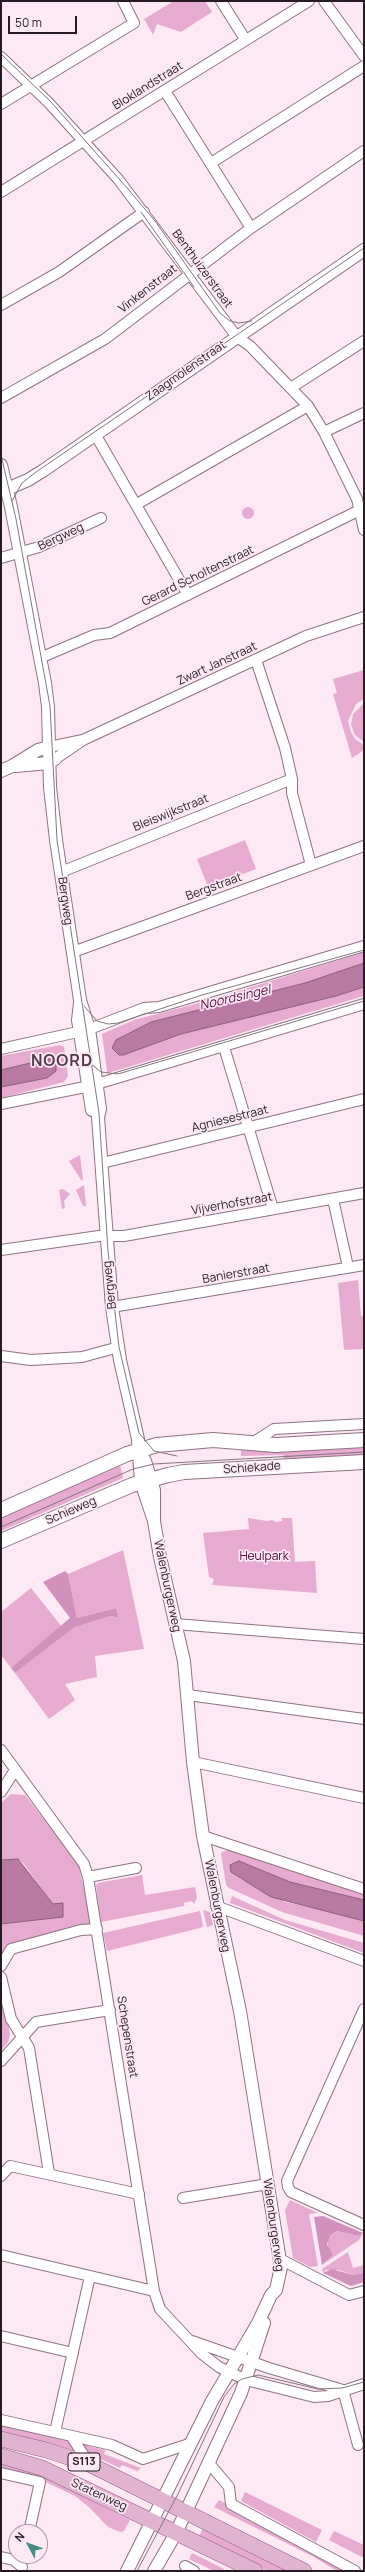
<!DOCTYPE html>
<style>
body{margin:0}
#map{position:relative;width:365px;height:2572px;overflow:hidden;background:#fce9f4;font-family:Manrope,sans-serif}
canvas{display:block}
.frame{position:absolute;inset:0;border:2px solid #261b22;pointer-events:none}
.north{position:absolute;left:8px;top:2524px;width:40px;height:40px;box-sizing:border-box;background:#fce9f4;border:1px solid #a697a0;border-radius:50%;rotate:311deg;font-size:11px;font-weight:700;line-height:16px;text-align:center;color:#261b22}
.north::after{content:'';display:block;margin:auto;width:14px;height:18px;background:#468c85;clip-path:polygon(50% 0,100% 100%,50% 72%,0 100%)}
.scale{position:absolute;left:8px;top:16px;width:69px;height:18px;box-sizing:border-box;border:2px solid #261b22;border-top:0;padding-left:5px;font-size:12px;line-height:14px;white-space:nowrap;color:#261b22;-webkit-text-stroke:3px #fce9f4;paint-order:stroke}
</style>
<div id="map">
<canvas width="365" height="2572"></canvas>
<div class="frame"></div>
<div class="north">N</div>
<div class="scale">50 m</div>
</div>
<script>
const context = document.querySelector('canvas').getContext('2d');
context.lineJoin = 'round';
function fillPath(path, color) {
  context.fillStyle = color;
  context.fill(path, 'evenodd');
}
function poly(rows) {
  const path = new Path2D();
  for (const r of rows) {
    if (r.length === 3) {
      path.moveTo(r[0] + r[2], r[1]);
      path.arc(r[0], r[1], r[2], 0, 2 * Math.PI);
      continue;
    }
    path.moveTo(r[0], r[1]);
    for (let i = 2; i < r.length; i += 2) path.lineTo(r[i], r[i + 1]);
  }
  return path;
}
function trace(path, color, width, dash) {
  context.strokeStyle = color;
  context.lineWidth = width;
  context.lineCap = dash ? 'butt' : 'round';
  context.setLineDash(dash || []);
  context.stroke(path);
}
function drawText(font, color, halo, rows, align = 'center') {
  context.font = font + ' Manrope,sans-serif';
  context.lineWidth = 3.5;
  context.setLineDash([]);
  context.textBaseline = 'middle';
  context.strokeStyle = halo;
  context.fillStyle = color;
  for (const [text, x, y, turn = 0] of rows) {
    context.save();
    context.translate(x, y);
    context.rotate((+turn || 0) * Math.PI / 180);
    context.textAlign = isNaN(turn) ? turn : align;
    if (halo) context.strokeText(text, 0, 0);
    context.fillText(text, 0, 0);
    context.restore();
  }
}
fillPath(poly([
 [174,1,205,1,212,12,181,32,157,24,153,35,144,19],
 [248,513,6],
 [364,670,364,699,356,704,348,721,351,732,355,739,364,745,364,750,352,758,333,694,337,693,333,679],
 [364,703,364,742,355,735,351,725,353,714],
 [245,840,256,869,208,887,197,859],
 [364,952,364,963,341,972,305,983,151,1022,116,1040,137,1049,181,1034,336,996,364,987,364,996,108,1073,107,1071,102,1034,134,1020,203,1002],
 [60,1045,64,1047,68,1076,64,1082,1,1098,1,1087,47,1078,11,1068,1,1070,1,1056],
 [80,1155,83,1180,81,1180,69,1161],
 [84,1185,86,1206,83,1206,76,1190],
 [63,1189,70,1194,64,1201,65,1208,62,1209,59,1190],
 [358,1280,361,1316,364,1316,364,1349,344,1350,338,1283],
 [364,1444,364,1456,284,1460,283,1455,241,1456,241,1446],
 [120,1464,123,1478,1,1531,1,1515],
 [248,1518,267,1521,272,1520,276,1522,282,1521,282,1518,292,1518,295,1562,315,1561,317,1593,212,1585,214,1579,209,1577,203,1533,249,1529],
 [123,1550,144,1649,95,1656,97,1677,65,1684,75,1700,49,1719,15,1673,75,1627,111,1616,119,1618,116,1608,77,1618,68,1574],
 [31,1588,62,1627,11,1668,1,1655,1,1612],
 [11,1794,25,1795,78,1863,92,1925,7,1948,1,1955,1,1924,23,1921,53,1904,23,1863,18,1859,1,1860,1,1803],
 [229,1849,364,1895,364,1900,290,1882,239,1861,230,1868,241,1879,285,1902,336,1912,364,1921,364,1936,282,1912,229,1888,226,1885,221,1853],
 [142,1875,145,1895,195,1887,197,1898,194,1904,192,1901,184,1903,184,1906,101,1922,96,1885,98,1883],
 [232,1896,285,1920,364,1943,364,1953,230,1903],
 [203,1910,210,1912,213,1925,207,1927],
 [200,1911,203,1926,200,1928,107,1951,103,1933],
 [1,1990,10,2034,8,2042,1,2051],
 [290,2200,318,2213,309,2214,318,2266,310,2267,293,2258,285,2210],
 [337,2231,359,2236,363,2233,359,2240,322,2265,333,2255,328,2249,328,2238],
 [348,2252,353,2268,364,2265,364,2273,353,2275,339,2270,326,2270,323,2273,322,2269],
 [1,2424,62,2439,64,2436,68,2437,81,2456,1,2437],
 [81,2441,89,2442,88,2446,105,2450,104,2454,141,2468,137,2471,122,2465,120,2468,89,2454],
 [1,2458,58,2481,68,2489,130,2520,124,2531,120,2532,108,2527,90,2508,75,2496,27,2473,1,2468],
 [245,2492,322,2530,316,2542,241,2501],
 [219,2500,238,2510,237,2513,341,2570,337,2571,312,2556,214,2507],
 [203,2528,291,2571,268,2571,198,2539],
 [334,2531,364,2545,364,2558,329,2540],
 [192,2553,224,2569,223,2571,214,2571,189,2559]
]), '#e7aad1');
fillPath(poly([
 [65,1571,68,1574,77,1618,116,1608,119,1618,111,1616,75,1627,15,1673,11,1668,70,1618,43,1582],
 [323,2216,363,2233,359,2236,337,2231,330,2236,327,2244,333,2255,322,2265,314,2217],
 [332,2269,353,2275,364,2273,364,2282,351,2286,323,2273]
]), '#d291bc');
const water = poly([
 [364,963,364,987,336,996,181,1034,123,1055,119,1055,112,1048,116,1040,151,1022,305,983,364,963],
 [47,1059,53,1059,56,1065,56,1071,47,1078,1,1087,1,1070,47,1059],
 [18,1859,53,1904,63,1903,63,1917,1,1924,1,1860,18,1859],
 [239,1861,290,1882,364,1900,364,1921,271,1897,231,1872,230,1865,239,1861]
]);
fillPath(water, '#b879a2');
trace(water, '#8c5d7c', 1);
const minor = poly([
 [221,1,245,39],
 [324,1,364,56],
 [1,57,48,102,118,179,237,337,250,346,308,406,324,432,357,499,364,530],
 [165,91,251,228],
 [1,104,134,23,123,1],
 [211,163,364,66],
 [1,192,309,1],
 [1,305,59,272,144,212],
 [292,387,364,341],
 [1,398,105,339,251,228,364,151],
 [324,432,364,413],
 [95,434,188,595],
 [137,504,308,406],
 [1,558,39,547,101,518],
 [40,658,94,635,110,633,364,508],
 [256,660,285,748,292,779,292,793,311,865],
 [49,747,83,740],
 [55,759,83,740,306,636,364,617],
 [61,872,292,779],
 [73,952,364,846],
 [224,1047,273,1209],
 [1,1049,87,1030,144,1008,159,1007,364,946],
 [1,1104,90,1086,364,1004],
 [102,1163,364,1099],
 [333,1199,348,1267],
 [1,1250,99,1236,124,1236,364,1193],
 [112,1307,364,1265],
 [1,1356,31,1360,82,1357,119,1347],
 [254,1442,274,1429,364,1424],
 [175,1624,364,1639],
 [188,1695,364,1719],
 [1,1750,84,1864,88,1877,154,2291,160,2309,202,2354,219,2367,246,2380,314,2397,328,2396,364,2384],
 [193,1762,364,1798],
 [1,1792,15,1770],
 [203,1836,364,1889],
 [88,1877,136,1868],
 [216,1906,364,1961],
 [1,1966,11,1949,81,1930,97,1929],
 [1,1977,11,2019,29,2048,49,2173],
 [364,2009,287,2181,288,2187,291,2192,364,2225],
 [1,2061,36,2022,110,2010],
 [1,2176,10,2166,139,2194],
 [183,2198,268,2184],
 [1,2255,154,2291],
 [280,2259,349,2295,364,2291],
 [1,2336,73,2353],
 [192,2341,269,2368,343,2390],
 [343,2390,358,2445],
 [1,2420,112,2445,143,2459,189,2444],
 [55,2432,90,2276],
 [72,2437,89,2464],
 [208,2462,229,2487,231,2504,355,2571],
 [1,2473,40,2482,29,2532],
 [1,2557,14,2560,22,2567],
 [185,2566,194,2571]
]);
const tertiary = poly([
 [1,465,11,507,45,683,48,707,50,787,56,840,80,1000,89,1029,100,1109,98,1117,112,1307,120,1360,138,1439,141,1482,153,1518],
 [7,489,28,480,44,470,364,250],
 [16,766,48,763,55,759],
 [1,771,12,766,38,750,49,747],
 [80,1003,78,1020,92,1110],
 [127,2571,212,2401,258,2323,271,2295,276,2290,281,2267,240,2011,203,1836,193,1762,184,1661,160,1557,154,1521,154,1490,145,1461,139,1450],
 [154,2571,176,2533,241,2393,264,2323]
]);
const secondary = poly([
 [1,1510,127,1454,157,1445,213,1440,276,1445,364,1440],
 [1,1541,132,1485,168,1475,184,1472,364,1462]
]);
const primary = poly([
 [1,2439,46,2450,89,2464,304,2571],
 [1,2456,42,2468,255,2571]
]);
trace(minor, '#8d7283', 12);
trace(tertiary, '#8d7283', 14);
trace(secondary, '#8d7283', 16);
trace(primary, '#925d80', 16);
trace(minor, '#fff', 10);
trace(tertiary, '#fff', 12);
trace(secondary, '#fff', 14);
trace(primary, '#e0b3d1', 15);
trace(poly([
 [1,54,50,101,128,189,155,221,220,313,230,321,239,323,252,321],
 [141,212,194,287],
 [1,455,16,519,50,706,57,840,99,1113,108,1251,119,1347,139,1433,154,1451,177,1456],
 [12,501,22,483,36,472,364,248],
 [84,1006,97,1021,108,1024,118,1023,202,995,364,950],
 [90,1063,101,1072,118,1074,364,1001],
 [1,1527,133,1469,154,1464,364,1452],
 [137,2571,178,2494,224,2397,234,2384,242,2379,258,2375,318,2389,342,2388,364,2382]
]), '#83757e', 1);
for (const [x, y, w] of [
 [84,2462,32]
]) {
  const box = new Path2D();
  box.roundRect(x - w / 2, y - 9, w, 18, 3);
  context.fillStyle = '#fce9f4';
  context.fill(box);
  trace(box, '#261b22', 1);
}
drawText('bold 11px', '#261b22', null, [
 ["S113",84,2462]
]);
drawText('12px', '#261b22', '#fce9f4', [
 ["Bloklandstraat",148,86,-32],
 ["Benthuizerstraat",202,269,54],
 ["Vinkenstraat",148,289,-38],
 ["Zaagmolenstraat",186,371,-35],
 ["Bergweg",61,537,-25],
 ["Gerard Scholtenstraat",198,576,-26],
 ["Zwart Janstraat",217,664,-25],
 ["Bleiswijkstraat",171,813,-22],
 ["Bergstraat",214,887,-20],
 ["Bergweg",65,901,82],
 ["Agniesestraat",230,1119,-14],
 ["Vijverhofstraat",232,1204,-10],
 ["Banierstraat",236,1274,-10],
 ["Bergweg",110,1285,-96],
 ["Schiekade",252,1468,-4],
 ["Schieweg",71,1511,-23],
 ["Walenburgerweg",167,1586,78],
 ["Walenburgerweg",217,1906,79],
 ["Schepenstraat",127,2037,81],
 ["Walenburgerweg",273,2225,82],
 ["Statenweg",99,2495,25]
]);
drawText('12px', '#4e003c', '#fce9f4', [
 ["Heulpark",264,1557]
]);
drawText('italic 13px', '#5d104a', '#fce9f4', [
 ["Noordsingel",235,998,-13]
]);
context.letterSpacing = '1px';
drawText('bold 16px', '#523a4a', '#fce9f4', [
 ["NOORD",62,1062]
]);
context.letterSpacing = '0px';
</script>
